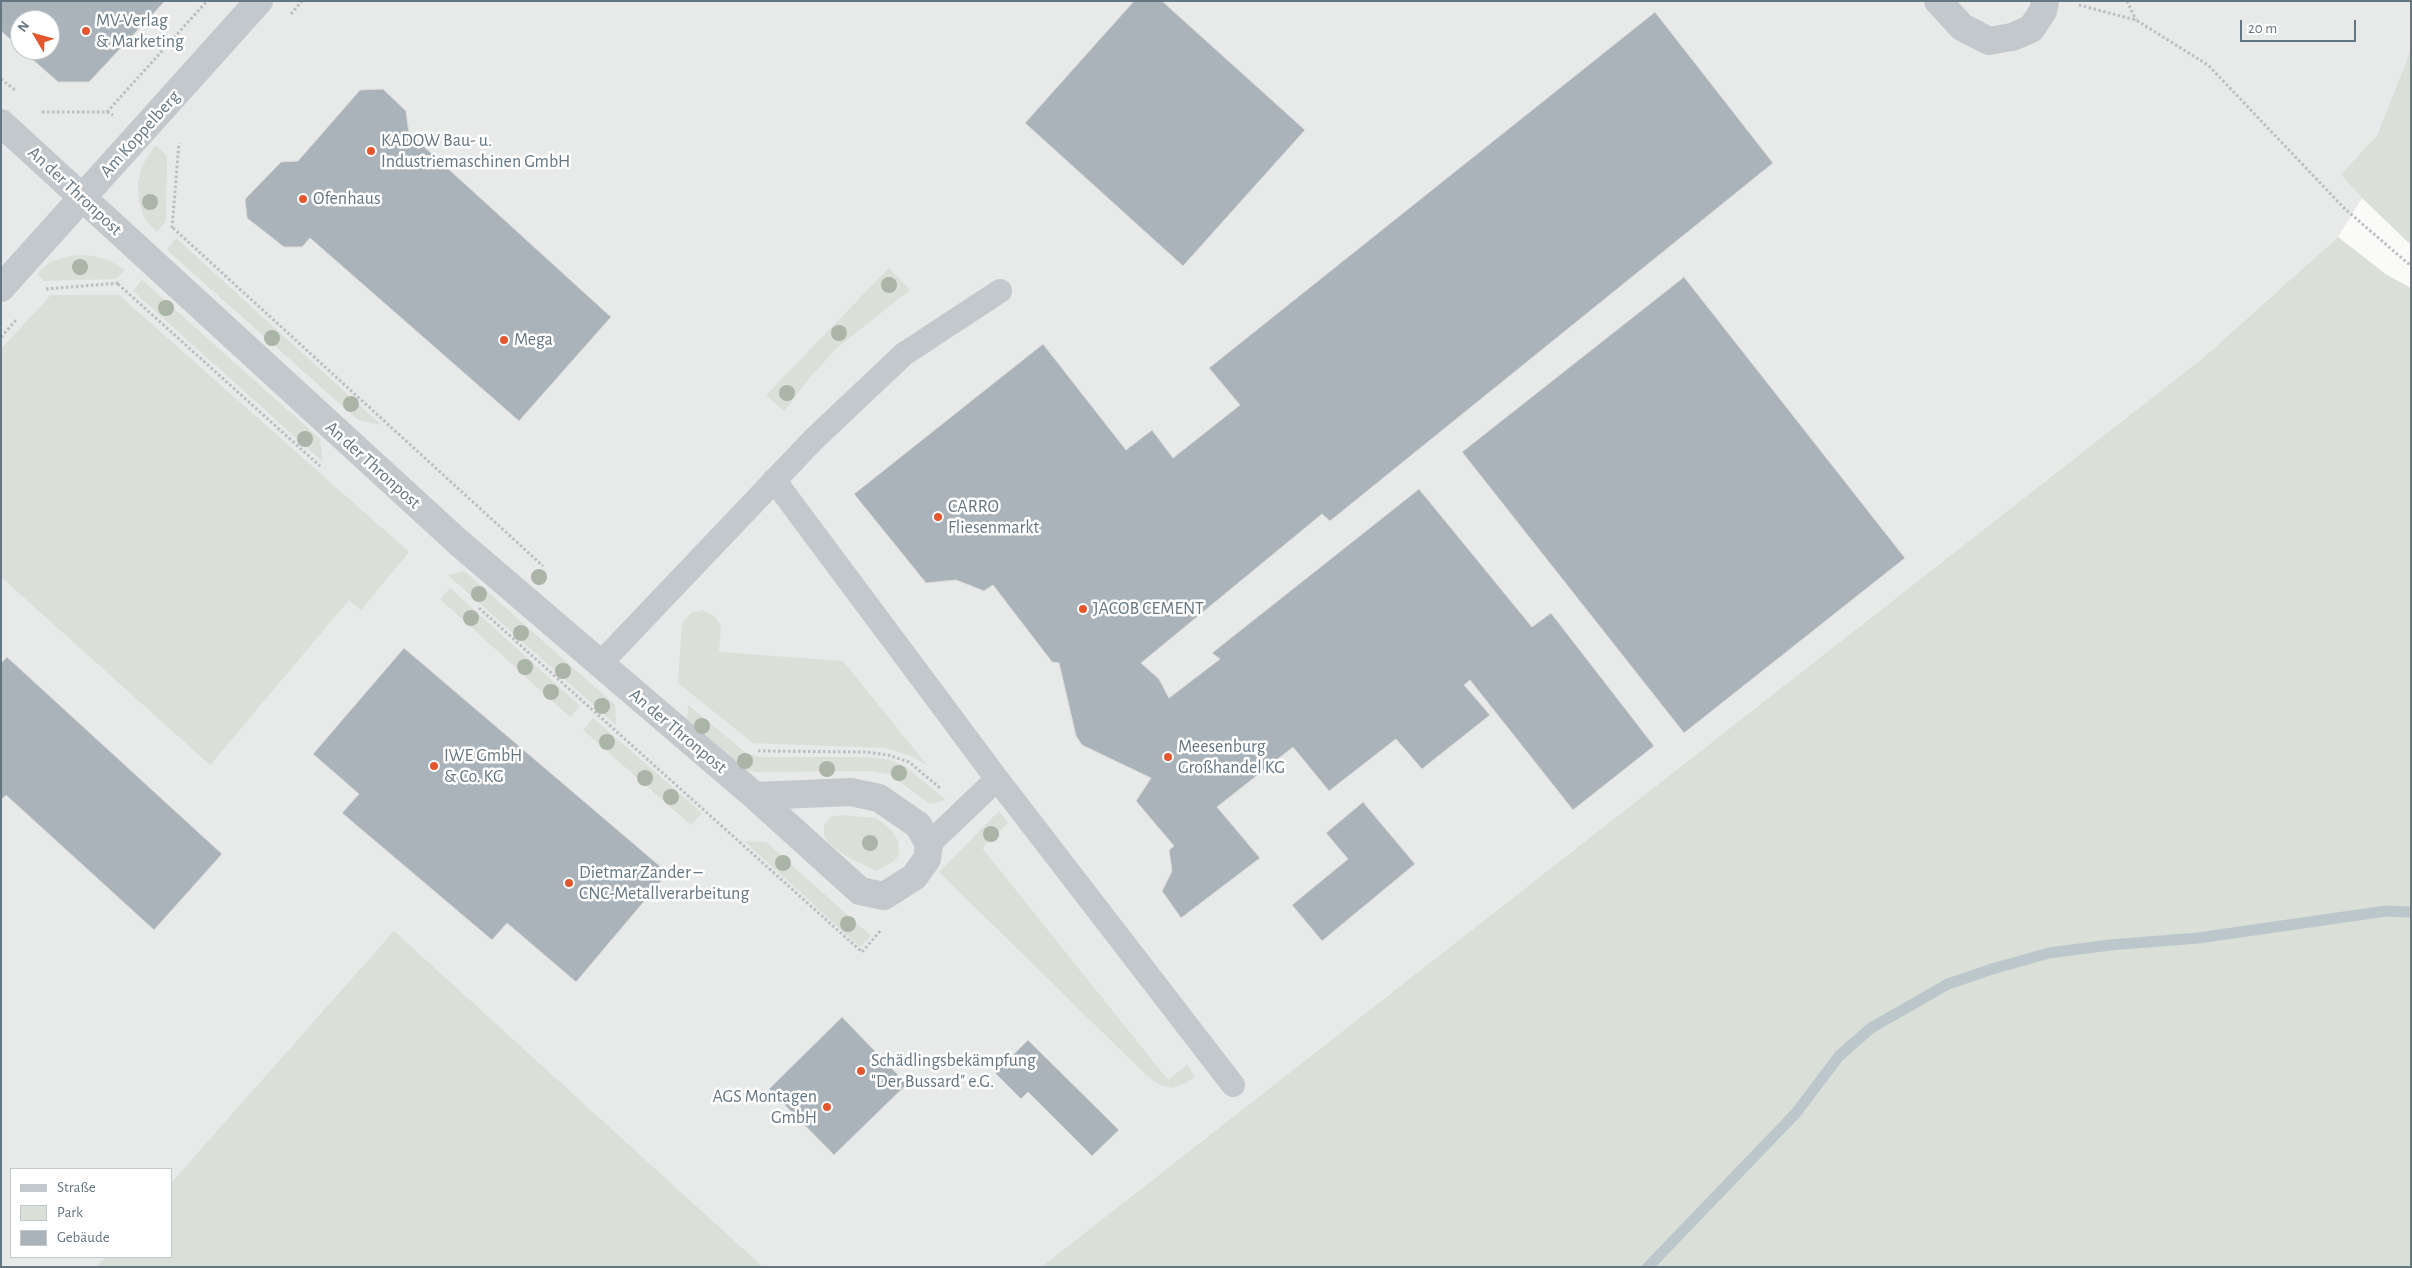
<!DOCTYPE html>
<meta charset="utf-8">
<style>
body{margin:0}
#map{position:relative;width:2412px;height:1268px;overflow:hidden;background:#fafaf8;font-family:"Alegreya Sans",sans-serif}
canvas{display:block}
.frame{position:absolute;inset:0;border:2px solid #657683;pointer-events:none}
.legend{position:absolute;left:10px;top:1168px;width:162px;height:90px;box-sizing:border-box;background:#fff;border:1px solid #c1c8cd;margin:0;padding:6px 9px;list-style:none;font-size:15px;color:#657683}
.legend li{display:flex;align-items:center;gap:10px;height:25px}
.legend b{width:25px;border:1px solid #c1c8cd}
.north{position:absolute;left:10px;top:10px;width:50px;height:50px;box-sizing:border-box;background:#fff;border:1px solid #c1c8cd;border-radius:50%;rotate:307deg;font-size:14px;font-weight:700;line-height:20px;text-align:center;color:#657683}
.north::after{content:'';display:block;margin:auto;width:18px;height:22px;background:#e4572e;clip-path:polygon(50% 0,100% 100%,50% 72%,0 100%)}
.scale{position:absolute;left:2240px;top:20px;width:116px;height:22px;box-sizing:border-box;border:2px solid #657683;border-top:0;padding-left:6px;font-size:15px;line-height:18px;white-space:nowrap;color:#657683;-webkit-text-stroke:4px #fff;paint-order:stroke}
</style>
<div id="map">
<canvas width="2412" height="1268"></canvas>
<div class="frame"></div>
<ul class="legend">
<li><b style="height:6px;background:#c3c8cc"></b>Straße</li>
<li><b style="height:14px;background:#dadfd7"></b>Park</li>
<li><b style="height:14px;background:#aab3b9"></b>Gebäude</li>
</ul>
<div class="north">N</div>
<div class="scale">20 m</div>
</div>
<script>
const context = document.querySelector('canvas').getContext('2d');
context.lineJoin = 'round';
function fillPath(path, color) {
  context.fillStyle = color;
  context.fill(path, 'evenodd');
}
function poly(rows) {
  const path = new Path2D();
  for (const r of rows) {
    path.moveTo(r[0], r[1]);
    for (let i = 2; i < r.length; i += 2) path.lineTo(r[i], r[i + 1]);
  }
  return path;
}
function trace(path, color, width, dash) {
  context.strokeStyle = color;
  context.lineWidth = width;
  context.lineCap = dash ? 'butt' : 'round';
  context.setLineDash(dash || []);
  context.stroke(path);
}
function drawText(font, color, halo, rows, align = 'center') {
  context.font = font + ' "Alegreya Sans",sans-serif';
  context.lineWidth = 5;
  context.setLineDash([]);
  context.textBaseline = 'middle';
  context.strokeStyle = halo;
  context.fillStyle = color;
  for (const [text, x, y, turn = 0] of rows) {
    context.save();
    context.translate(x, y);
    context.rotate((+turn || 0) * Math.PI / 180);
    context.textAlign = isNaN(turn) ? turn : align;
    if (halo) context.strokeText(text, 0, 0);
    context.fillText(text, 0, 0);
    context.restore();
  }
}
fillPath(poly([
 [1,1,2411,1,2411,84,2362,198,2338,237,2204,357,1041,1267,1,1267],
 [20,20,50,20,50,50,20,50],
 [11,1169,171,1169,171,1257,11,1257]
]), '#e8e9e9');
fillPath(poly([
 [2411,50,2411,245,2362,198,2341,174,2377,136],
 [155,145,167,156,166,221,157,232,145,219,139,202,138,183,142,166],
 [2338,237,2387,275,2411,288,2411,1267,1041,1267,2204,357],
 [176,238,381,425,358,420,167,250],
 [86,255,107,259,125,270,116,279,44,281,37,274,50,262,69,256],
 [889,268,910,290,838,347,811,376,784,411,766,395],
 [142,280,320,439,323,462,133,291],
 [51,295,119,295,409,552,361,610,349,600,210,765,1,577,1,349],
 [464,571,615,705,616,725,448,575],
 [450,588,580,706,570,717,440,599],
 [703,610,714,616,721,626,719,652,843,661,927,765,909,755,884,748,753,743,678,683,682,623,691,613],
 [688,705,746,753,759,757,868,757,891,760,907,768,946,800,930,804,888,774,871,771,753,772,743,768,687,722],
 [593,718,702,813,691,825,583,730],
 [999,811,1008,823,982,848,1168,1080,1187,1065,1195,1076,1188,1082,1172,1088,1160,1085,1147,1076,939,872],
 [841,815,876,818,891,830,898,841,899,853,895,861,876,871,846,856,829,843,824,835,824,825,830,817],
 [744,841,766,842,871,936,860,947],
 [394,931,763,1267,97,1267,106,1257,171,1257,171,1183]
]), '#dadfd7');
trace(poly([
 [1648,1267,1796,1113,1839,1056,1871,1028,1948,984,1992,969,2049,953,2110,945,2198,938,2386,911,2411,912]
]), '#bbc7cb', 11);
const building = poly([
 [1,1,165,1,89,82,58,82,22,50,50,50,50,20,20,20,20,48,1,31,1,1],
 [1134,1,1162,1,1305,130,1183,266,1025,123,1134,1],
 [1655,12,1773,163,1330,521,1322,514,1141,663,1159,679,1169,698,1220,659,1212,653,1419,489,1532,627,1551,613,1654,746,1573,810,1470,680,1464,685,1490,715,1422,769,1396,739,1329,791,1293,747,1217,807,1260,858,1181,918,1162,891,1172,871,1169,850,1174,846,1136,801,1151,778,1082,745,1076,736,1059,663,1052,662,993,585,984,591,956,580,926,583,854,494,1043,344,1126,450,1152,430,1173,458,1240,405,1209,368,1655,12],
 [383,89,406,111,409,133,611,317,519,421,310,238,302,247,284,247,247,218,245,199,281,162,298,161,360,90,383,89],
 [1684,277,1905,558,1684,733,1462,452,1684,277],
 [404,648,668,873,576,982,507,923,492,940,342,813,359,794,313,754,404,648],
 [7,657,222,854,154,930,6,795,1,800,1,663,7,657],
 [1363,802,1415,864,1322,941,1292,905,1348,859,1326,833,1363,802],
 [842,1017,907,1084,834,1155,769,1089,842,1017],
 [1028,1040,1119,1130,1092,1156,1028,1092,1021,1099,995,1073,1028,1040]
]);
fillPath(building, '#aab3b9');
trace(building, '#dcdcda', 1);
trace(poly([
 [2127,1,2136,20],
 [2079,5,2136,20,2208,65,2345,209,2411,266],
 [291,14,302,1],
 [1,79,15,90],
 [42,112,107,112,113,115],
 [107,112,207,1],
 [172,228,179,143],
 [173,228,543,566],
 [118,284,320,466],
 [46,289,119,283],
 [1,337,17,319],
 [479,608,862,952,881,930],
 [758,751,867,752,888,755,909,762,940,788]
]), '#bbbfc2', 3, [2.5, 2.5]);
trace(poly([
 [774,480,997,779,1233,1085],
 [599,665,814,439,904,354,1000,291],
 [929,844,997,779]
]), '#c3c8cc', 24);
trace(poly([
 [1938,1,1962,27,1989,41,2012,37,2031,29,2043,11,2045,1],
 [1,123,458,542,755,796,860,891,884,896,914,877,927,859,929,844,918,825,879,798,851,792,755,796],
 [1,288,259,1]
]), '#c3c8cc', 28);
context.fillStyle = '#aab4a7';
for (const [x, y] of [
 [150,202],
 [80,267],
 [889,285],
 [166,308],
 [839,333],
 [272,338],
 [787,393],
 [351,404],
 [305,439],
 [539,577],
 [479,594],
 [471,618],
 [521,633],
 [525,667],
 [563,671],
 [551,692],
 [602,706],
 [702,726],
 [607,742],
 [745,761],
 [827,769],
 [899,773],
 [645,778],
 [671,797],
 [991,834],
 [870,843],
 [783,863],
 [848,924]
]) {
  context.beginPath();
  context.arc(x, y, 8, 0, 2 * Math.PI);
  context.fill();
}
for (const [x, y, r, color] of [
 [86,31,5,"#e4572e"],
 [371,151,5,"#e4572e"],
 [303,199,5,"#e4572e"],
 [504,340,5,"#e4572e"],
 [938,517,5,"#e4572e"],
 [1083,609,5,"#e4572e"],
 [1168,757,5,"#e4572e"],
 [434,766,5,"#e4572e"],
 [569,883,5,"#e4572e"],
 [861,1071,5,"#e4572e"],
 [827,1107,5,"#e4572e"]
]) {
  const dot = new Path2D();
  dot.arc(x, y, r, 0, 2 * Math.PI);
  context.fillStyle = color;
  context.fill(dot);
  trace(dot, '#fff', 2);
}
drawText('18px', '#657683', '#fff', [
 ["MV-Verlag",96,21],
 ["& Marketing",96,42],
 ["KADOW Bau- u.",381,141],
 ["Industriemaschinen GmbH",381,162],
 ["Ofenhaus",313,199],
 ["Mega",514,340],
 ["CARRO",948,507],
 ["Fliesenmarkt",948,528],
 ["JACOB CEMENT",1093,609],
 ["Meesenburg",1178,747],
 ["Großhandel KG",1178,768],
 ["IWE GmbH",444,756],
 ["& Co. KG",444,777],
 ["Dietmar Zander –",579,873],
 ["CNC-Metallverarbeitung",579,894],
 ["Schädlingsbekämpfung",871,1061],
 ["\"Der Bussard\" e.G.",871,1082],
 ["AGS Montagen",817,1097,"right"],
 ["GmbH",817,1118,"right"]
], 'left');
drawText('18px', '#657683', '#fff', [
 ["Am Koppelberg",140,134,-48],
 ["An der Thronpost",75,191,43],
 ["An der Thronpost",373,465,42],
 ["An der Thronpost",678,731,40]
]);
</script>
